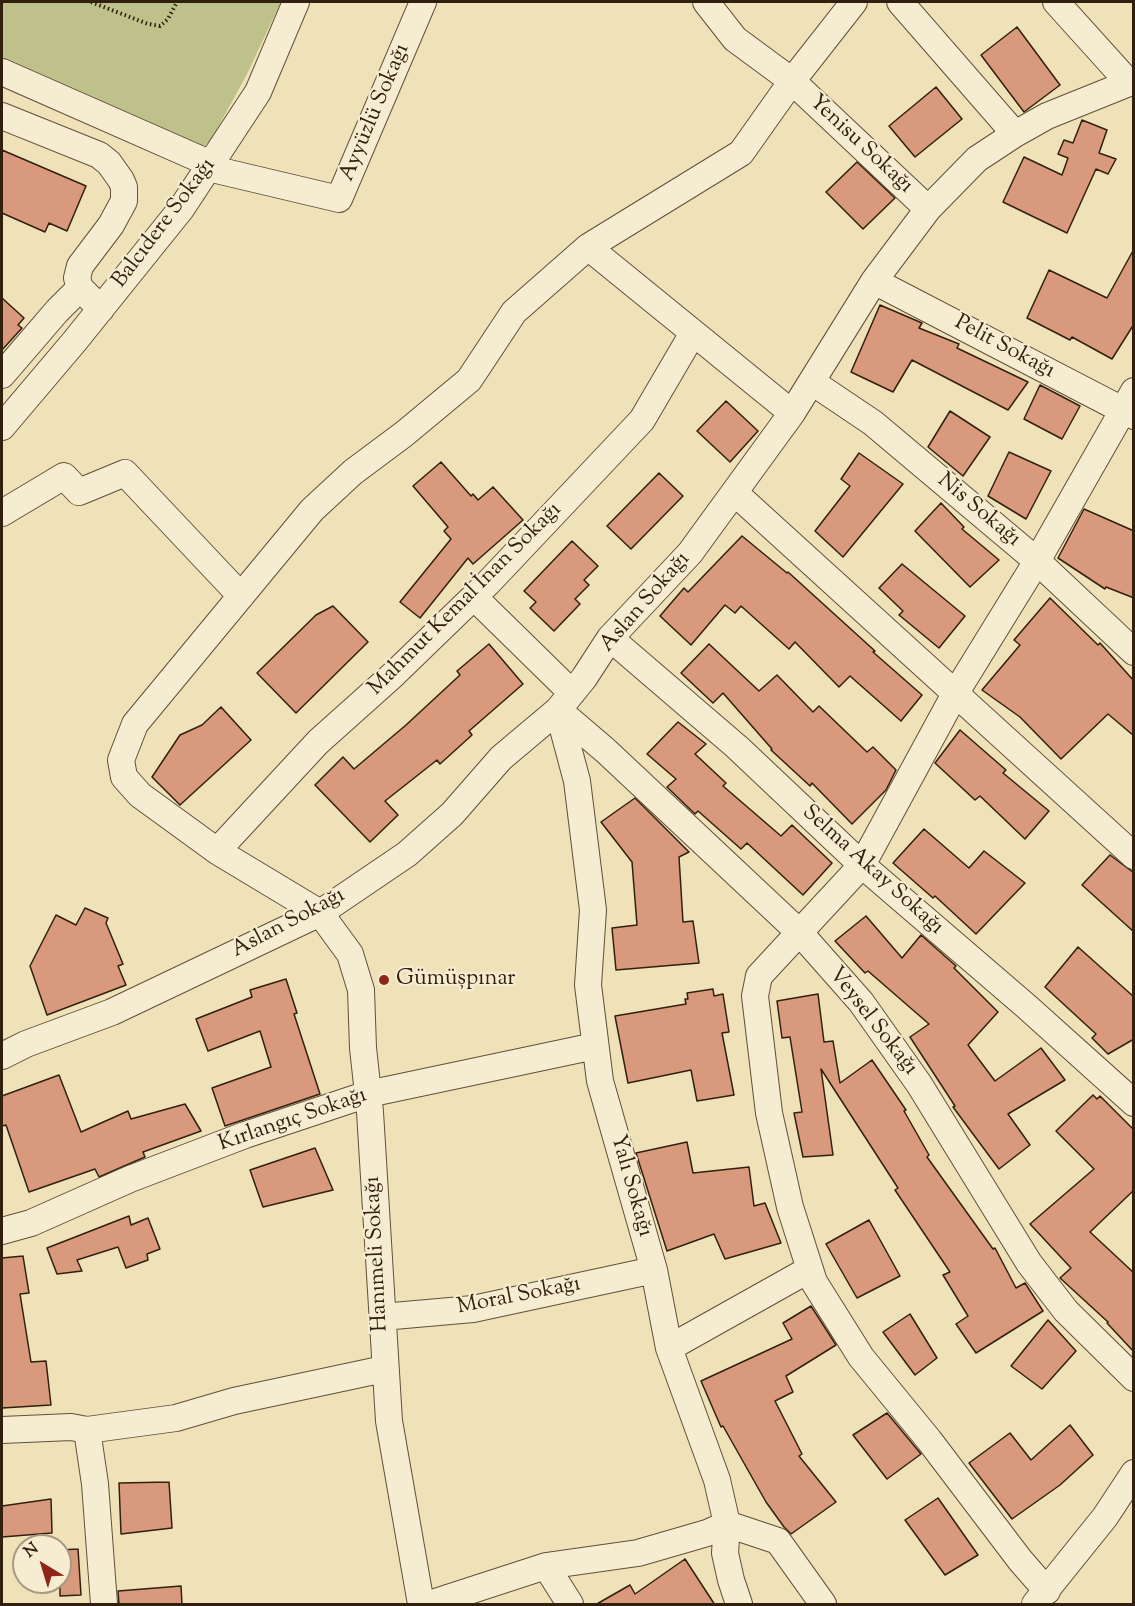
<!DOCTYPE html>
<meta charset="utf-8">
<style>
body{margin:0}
#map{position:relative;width:1135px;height:1606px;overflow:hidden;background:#efe1b8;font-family:"Sorts Mill Goudy",serif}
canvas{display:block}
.frame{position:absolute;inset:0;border:3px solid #32200e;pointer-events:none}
.north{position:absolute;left:12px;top:1534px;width:60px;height:60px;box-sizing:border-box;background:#f5ecd1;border:2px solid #a79a83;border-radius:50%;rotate:322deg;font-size:16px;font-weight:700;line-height:24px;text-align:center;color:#32200e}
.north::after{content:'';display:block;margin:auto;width:21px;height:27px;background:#8f2418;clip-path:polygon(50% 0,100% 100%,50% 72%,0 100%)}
</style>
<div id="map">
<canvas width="1135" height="1606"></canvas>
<div class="frame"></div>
<div class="north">N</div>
</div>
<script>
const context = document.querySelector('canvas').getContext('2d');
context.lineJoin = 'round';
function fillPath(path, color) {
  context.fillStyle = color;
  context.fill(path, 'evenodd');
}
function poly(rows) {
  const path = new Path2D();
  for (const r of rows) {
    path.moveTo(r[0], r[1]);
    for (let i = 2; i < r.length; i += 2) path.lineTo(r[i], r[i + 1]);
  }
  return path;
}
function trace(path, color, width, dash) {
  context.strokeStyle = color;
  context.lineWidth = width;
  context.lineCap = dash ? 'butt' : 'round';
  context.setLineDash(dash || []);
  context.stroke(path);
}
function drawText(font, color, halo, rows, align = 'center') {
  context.font = font + ' "Sorts Mill Goudy",serif';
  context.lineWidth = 4.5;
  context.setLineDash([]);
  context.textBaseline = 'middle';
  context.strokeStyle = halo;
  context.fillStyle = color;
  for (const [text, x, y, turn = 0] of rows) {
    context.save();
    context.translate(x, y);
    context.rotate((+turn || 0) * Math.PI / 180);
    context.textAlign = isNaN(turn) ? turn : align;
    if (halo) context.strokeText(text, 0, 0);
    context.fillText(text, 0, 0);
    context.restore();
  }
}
fillPath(poly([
 [2,2,281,2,247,74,211,140,204,146,196,145,2,61]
]), '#bfc18b');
const building = poly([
 [1017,27,1060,85,1024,112,981,55,1017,27],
 [936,87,962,119,915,157,889,126,936,87],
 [1082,120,1107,130,1099,153,1116,159,1108,174,1096,169,1067,233,1003,202,1024,157,1062,175,1068,158,1058,154,1064,140,1073,143,1082,120],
 [2,150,86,186,67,231,49,223,45,232,2,213,2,150],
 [857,162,895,198,863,229,826,192,857,162],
 [1134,249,1134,324,1112,359,1072,337,1070,340,1027,318,1049,270,1107,298,1134,249],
 [2,298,24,318,18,325,22,328,2,350,2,298],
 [880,305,922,323,919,328,959,344,957,348,1028,382,1008,410,912,360,893,392,851,372,880,305],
 [1040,385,1080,406,1062,439,1024,419,1040,385],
 [726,401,758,431,730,462,697,431,726,401],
 [950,411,990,437,963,476,928,447,950,411],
 [1009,452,1051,471,1026,519,988,496,1009,452],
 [859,453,903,484,843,557,815,531,850,486,841,479,859,453],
 [441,462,471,496,473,494,478,500,493,487,523,520,473,564,468,558,420,618,400,602,451,539,444,531,448,527,413,486,441,462],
 [659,473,683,496,631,549,607,526,659,473],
 [941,503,964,527,962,529,999,560,970,587,915,531,941,503],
 [1084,509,1134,531,1134,598,1106,587,1105,589,1058,558,1084,509],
 [742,536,787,573,788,572,875,651,873,652,922,695,901,721,850,676,839,687,795,642,789,649,741,606,735,613,725,605,691,645,660,616,684,588,688,592,742,536],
 [572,541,598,566,584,580,589,585,575,599,580,604,554,631,530,608,536,602,524,591,572,541],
 [902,564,965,616,939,648,899,615,903,611,879,588,902,564],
 [1050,598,1098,645,1100,643,1134,681,1134,736,1108,714,1061,759,1020,717,982,690,1020,645,1014,640,1050,598],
 [333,606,368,642,296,713,257,673,316,615,333,606],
 [489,644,523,684,469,731,472,735,440,764,437,760,385,801,398,815,370,842,315,785,343,757,354,769,406,725,460,675,457,671,489,644],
 [709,644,759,691,777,675,813,712,819,706,867,752,873,747,896,770,886,790,852,824,812,783,810,786,771,750,772,749,723,693,713,703,681,673,709,644],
 [221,707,251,740,180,805,152,777,180,735,202,725,221,707],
 [678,722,706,744,695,754,726,783,723,786,781,836,792,825,832,863,803,895,747,843,741,849,698,811,695,814,667,787,676,779,647,754,678,722],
 [960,730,1006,770,1003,773,1049,811,1025,839,980,796,975,800,935,763,960,730],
 [635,798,689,852,679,857,683,922,693,921,699,963,616,970,612,928,637,925,632,862,601,822,635,798],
 [924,829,969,868,984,851,1025,883,976,934,935,896,933,898,893,863,924,829],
 [1110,855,1134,873,1134,932,1082,885,1110,855],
 [85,908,108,918,106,923,123,964,118,966,126,985,47,1015,30,966,56,915,76,925,85,908],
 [866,916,902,958,921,935,956,966,954,968,998,1012,968,1045,995,1081,1041,1048,1065,1080,1008,1114,1030,1145,999,1169,953,1107,955,1106,910,1037,929,1024,868,971,865,973,835,941,866,916],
 [1078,947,1134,997,1134,1039,1108,1054,1092,1038,1096,1034,1045,987,1078,947],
 [286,979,297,1013,294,1014,320,1094,225,1126,212,1088,271,1067,260,1031,208,1051,196,1019,252,997,250,990,286,979],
 [713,989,714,996,723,994,729,1032,722,1033,734,1095,697,1101,691,1070,628,1083,615,1016,686,1004,685,999,688,999,687,993,713,989],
 [818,994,824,1042,833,1041,840,1083,872,1060,906,1110,904,1111,929,1155,927,1157,993,1249,995,1248,1016,1288,1025,1283,1043,1311,976,1353,956,1324,968,1316,943,1275,950,1272,895,1190,898,1188,821,1069,833,1155,803,1157,794,1113,802,1112,790,1037,782,1038,777,1001,818,994],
 [59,1075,81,1132,128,1111,131,1119,185,1104,201,1131,143,1152,145,1157,99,1177,95,1169,29,1192,6,1125,2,1126,2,1096,59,1075],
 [1093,1095,1097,1099,1100,1096,1134,1130,1134,1190,1090,1232,1134,1273,1134,1352,1107,1323,1108,1322,1060,1278,1071,1268,1030,1224,1094,1169,1056,1131,1093,1095],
 [687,1142,693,1173,749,1167,754,1206,765,1203,781,1243,725,1259,714,1234,667,1251,636,1153,687,1142],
 [315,1148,333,1190,263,1207,250,1170,315,1148],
 [129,1216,131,1225,148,1218,160,1249,147,1254,148,1260,126,1268,118,1247,77,1260,82,1271,57,1274,47,1248,129,1216],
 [869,1220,900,1276,857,1298,826,1244,869,1220],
 [23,1256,29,1293,20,1294,31,1362,46,1361,51,1405,2,1408,2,1258,23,1256],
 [811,1306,836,1345,786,1376,793,1392,775,1401,802,1454,799,1456,836,1502,791,1534,784,1527,766,1502,723,1426,721,1427,701,1381,792,1339,783,1323,811,1306],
 [910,1314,937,1358,915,1375,883,1332,910,1314],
 [1048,1320,1076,1351,1042,1389,1011,1366,1048,1320],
 [887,1413,921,1454,887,1479,853,1435,887,1413],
 [1070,1425,1093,1455,1060,1485,1012,1519,969,1463,1010,1433,1031,1460,1070,1425],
 [169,1482,172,1528,121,1534,119,1483,169,1482],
 [938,1498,978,1555,945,1575,905,1520,938,1498],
 [51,1499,52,1533,2,1537,2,1506,51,1499],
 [78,1549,81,1595,60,1596,60,1550,78,1549],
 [685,1559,715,1605,595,1605,630,1585,635,1594,685,1559],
 [181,1586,182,1605,119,1605,118,1591,181,1586]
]);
fillPath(building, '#d9997c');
trace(building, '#32200e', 1.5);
const minor = poly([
 [706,2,735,39,792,81,741,153,588,247,792,413],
 [854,2,792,81,928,209],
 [900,2,1015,134],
 [1056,2,1129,83],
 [2,72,211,164],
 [2,116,99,155,109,163,121,180,124,187,124,201,111,225,80,266,77,278,80,288,101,309],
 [208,168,339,199,423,2],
 [874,281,1134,416],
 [2,375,57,311,80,288],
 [812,382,873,423,1037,561,1134,652],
 [2,427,74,342,181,209,258,92,296,2],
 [735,493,1134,856],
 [2,513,64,476,79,492,125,473,241,596],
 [474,597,572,693],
 [610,638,737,747,862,865,1026,1006,1134,1103],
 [558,710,577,781,593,910,588,985,600,1081,654,1270,669,1348,717,1480,727,1524,778,1541,823,1604],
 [558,710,606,751,800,933,861,1002,919,1084,1029,1263,1066,1311,1134,1378],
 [217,851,318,742,394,674,488,583,642,420,693,333],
 [2,1056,26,1044,112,1012,320,913,407,854,452,814,501,758,558,710,584,678,610,638,690,553,792,413,874,281,928,209,977,159,1015,134,1047,116,1129,83,1134,83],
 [2,1231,31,1223,130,1179,245,1135,368,1094,595,1046],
 [382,1317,473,1309,654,1270],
 [669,1348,810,1269],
 [2,1430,71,1427,87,1430,176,1418,234,1401,384,1369],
 [87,1430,95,1484,104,1604],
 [546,1566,638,1553,707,1533,727,1524,725,1553,731,1580,739,1604],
 [1047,1591,1020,1560,929,1440,861,1357,814,1282,790,1207,769,1113,755,996,759,976,862,865,955,694,1037,561,1134,391],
 [421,1604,389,1421,370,1112,363,1048,361,990,350,954,320,913,217,851,140,795,124,777,121,760,135,724,312,510,353,472,404,434,469,380,514,312,588,247],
 [429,1604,546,1566,570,1604],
 [1035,1604,1105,1517,1134,1473]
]);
trace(minor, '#615038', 28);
trace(poly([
 [91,2,148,24,160,26,168,19,177,2]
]), '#32200e', 4, [1.5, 3]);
trace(minor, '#f5ecd1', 26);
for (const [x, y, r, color] of [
 [384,980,6,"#8f2418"]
]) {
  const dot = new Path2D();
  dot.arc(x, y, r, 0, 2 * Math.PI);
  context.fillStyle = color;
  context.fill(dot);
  trace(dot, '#f5ecd1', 2);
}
drawText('22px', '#32200e', '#f5ecd1', [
 ["Ayyüzlü Sokağı",376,113,-67],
 ["Yenisu Sokağı",860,145,43],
 ["Balcıdere Sokağı",165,224,-53],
 ["Pelit Sokağı",1004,348,28],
 ["Nis Sokağı",978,511,40],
 ["Mahmut Kemal İnan Sokağı",466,600,-45],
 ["Aslan Sokağı",646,603,-49],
 ["Selma Akay Sokağı",872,871,42],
 ["Aslan Sokağı",289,924,-28],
 ["Veysel Sokağı",872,1022,52],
 ["Kırlangıç Sokağı",293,1121,-19],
 ["Yalı Sokağı",630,1186,74],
 ["Hanımeli Sokağı",378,1254,-93],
 ["Moral Sokağı",519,1297,-11]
]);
drawText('22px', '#32200e', '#f5ecd1', [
 ["Gümüşpınar",396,980]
], 'left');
</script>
